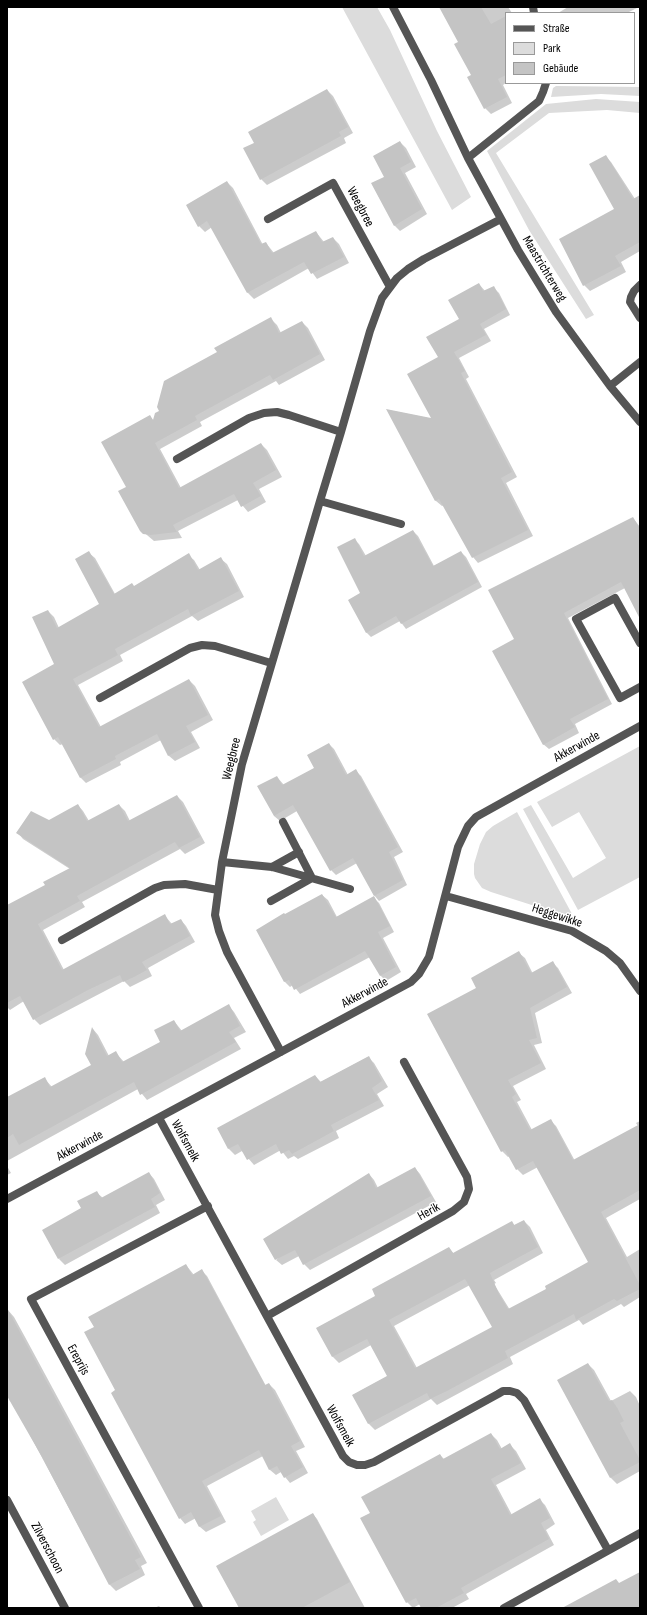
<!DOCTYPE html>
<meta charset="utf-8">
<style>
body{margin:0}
#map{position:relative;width:647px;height:1615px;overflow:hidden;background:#fff;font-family:"Sofia Sans Condensed",sans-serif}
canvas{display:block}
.frame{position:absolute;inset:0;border:8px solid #000;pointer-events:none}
.legend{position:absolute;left:505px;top:12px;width:130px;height:72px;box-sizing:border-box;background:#fff;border:1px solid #999;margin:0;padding:5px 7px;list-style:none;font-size:12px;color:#000}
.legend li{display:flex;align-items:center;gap:8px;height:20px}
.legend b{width:20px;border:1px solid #999}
</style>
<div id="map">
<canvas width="647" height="1615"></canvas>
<div class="frame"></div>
<ul class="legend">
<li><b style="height:5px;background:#555"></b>Straße</li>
<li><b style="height:11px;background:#dcdcdc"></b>Park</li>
<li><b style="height:11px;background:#c4c4c4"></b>Gebäude</li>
</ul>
</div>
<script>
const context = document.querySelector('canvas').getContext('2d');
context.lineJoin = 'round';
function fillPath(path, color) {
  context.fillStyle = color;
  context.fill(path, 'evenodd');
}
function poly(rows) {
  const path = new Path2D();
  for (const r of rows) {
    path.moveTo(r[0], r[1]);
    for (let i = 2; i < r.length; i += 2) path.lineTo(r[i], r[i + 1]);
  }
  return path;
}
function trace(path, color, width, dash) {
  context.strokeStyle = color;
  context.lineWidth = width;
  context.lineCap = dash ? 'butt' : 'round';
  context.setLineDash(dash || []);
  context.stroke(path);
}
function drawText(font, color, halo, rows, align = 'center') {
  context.font = font + ' "Sofia Sans Condensed",sans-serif';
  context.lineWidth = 3;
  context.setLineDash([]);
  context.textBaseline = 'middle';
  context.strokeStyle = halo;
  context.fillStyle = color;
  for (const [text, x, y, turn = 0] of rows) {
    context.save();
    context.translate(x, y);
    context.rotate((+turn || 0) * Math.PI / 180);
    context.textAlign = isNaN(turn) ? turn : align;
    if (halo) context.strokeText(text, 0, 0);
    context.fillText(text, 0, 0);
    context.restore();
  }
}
fillPath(poly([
 [342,7,377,7,390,30,437,131,471,197,452,210],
 [556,86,640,87,640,96,601,94,551,97,553,88],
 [596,99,640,102,640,113,607,110,549,113,496,153,594,315,586,319,529,230,487,151,546,104],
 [640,746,640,877,578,910,523,809,531,805,573,878,606,858,579,812,552,827,537,802],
 [517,812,572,914,563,915,491,892,482,888,475,878,474,874,474,864,480,844,486,832,493,826],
 [276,1497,289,1520,261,1536,253,1522,256,1520,251,1511]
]), '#dcdcdc');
fillPath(poly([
 [441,7,508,7,512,13,506,13,506,83,503,85,512,103,491,114,485,108,459,42],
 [568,7,639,7,627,13,558,13],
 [327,90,333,96,353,133,344,138,346,143,267,185,261,179,245,149,255,143],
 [400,142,406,148,416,167,405,173,427,214,400,231,395,226,372,184,385,177],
 [605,156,611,162,635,199,640,196,640,251,621,262,626,272,590,291,584,285,616,210],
 [227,182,233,188,263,245,266,243,274,253,316,232,324,242,333,238,339,244,349,263,317,279,309,268,254,299,248,293,212,227,205,232,199,226],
 [479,284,485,291,493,287,499,293,510,315,484,329,491,341,459,358,469,377,466,379,517,477,506,483,533,536,478,563,473,557,444,505,442,506,436,501,388,410,433,419,439,357],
 [271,319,277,325,281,333,302,322,308,328,325,360,279,385,276,381,200,422,202,426,160,449,181,488,261,444,267,450,282,477,259,489,266,502,248,512,238,500,178,531,182,538,154,541,141,530,127,487,150,417,154,421,160,411,218,353],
 [633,518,640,527,640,617,625,588,568,618,612,704,575,724,579,733,549,749,543,744,515,640],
 [413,531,418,536,434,566,461,552,466,557,482,587,406,629,400,621,371,637,366,632,354,539,359,544,366,556],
 [89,553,95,558,115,594,134,587,188,555,194,560,200,570,221,559,227,564,244,597,198,621,192,616,120,655,123,661,78,685,101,727,189,680,195,686,213,720,191,732,200,748,175,761,169,756,161,740,120,762,121,765,86,783,81,778,63,744,60,745,54,739,55,665,48,611,54,617,59,628,100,605],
 [329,744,334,749,348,775,356,771,361,776,403,852,394,857,407,885,379,901,374,895,357,863,336,875,331,870,297,811,280,821,274,816,277,777,284,785,315,768],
 [177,796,183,802,205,843,185,854,180,849,82,902,85,907,43,930,64,970,165,916,172,924,181,920,186,926,195,942,148,968,152,976,130,987,124,981,40,1025,34,1019,24,1001,10,1010,7,1007,7,907,46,886,70,869,23,839,18,833,49,821,78,805,83,811,89,821,119,805,125,811,130,821],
 [322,895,328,900,337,917,374,898,379,903,394,932,383,938,401,972,386,981,380,975,370,957,300,994,293,985,290,987,285,982,258,930],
 [519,953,525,958,533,974,553,963,558,968,572,993,535,1013,542,1043,534,1045,546,1069,513,1086,521,1100,517,1102,532,1130,550,1120,556,1126,575,1161,638,1126,636,1123,640,1121,640,1199,606,1218,627,1257,640,1249,640,1297,624,1307,621,1304,583,1325,579,1320,510,1357,513,1364,437,1405,431,1399,375,1430,369,1424,353,1395,388,1376,371,1345,339,1363,333,1357,317,1328,377,1296,449,1248,454,1254,512,1222,515,1226,524,1221,530,1227,543,1253,494,1280,496,1283,494,1284,510,1310,547,1289,590,1263,538,1167,523,1175,517,1169,510,1156,508,1157,502,1151,477,988],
 [470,1285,494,1327,417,1368,394,1326],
 [229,1006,234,1012,246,1032,234,1038,241,1049,147,1100,138,1089,7,1161,7,1098,44,1078,52,1087,92,1066,93,1029,98,1035,109,1056,116,1053,124,1062,161,1042,174,1021,182,1031],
 [368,1057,374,1063,388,1087,377,1094,384,1106,336,1131,339,1138,298,1159,294,1156,288,1159,281,1150,254,1165,242,1151,235,1155,229,1149,218,1129,315,1076,321,1082],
 [7,1166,11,1173,7,1175],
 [415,1168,420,1174,436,1202,310,1270,304,1264,299,1256,282,1265,276,1260,369,1174,374,1180,378,1188],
 [149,1173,154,1179,165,1200,156,1205,160,1213,65,1265,59,1259,82,1209,96,1192,103,1198],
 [186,1265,194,1275,202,1271,207,1276,266,1386,269,1384,275,1390,305,1447,296,1451,308,1473,290,1483,281,1472,276,1475,270,1470,263,1456,207,1486,226,1522,206,1532,200,1527,196,1518,185,1524,180,1518,117,1390,95,1327],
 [7,1309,14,1317,25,1337,147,1563,141,1566,145,1575,116,1591,110,1585,7,1392],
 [588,1364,594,1370,611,1401,630,1391,636,1397,640,1406,640,1471,617,1484,611,1478,559,1380],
 [491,1434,497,1440,502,1449,510,1445,516,1451,526,1469,496,1485,512,1515,539,1499,545,1505,555,1524,546,1530,554,1545,466,1594,469,1599,452,1608,422,1608,420,1604,413,1608,407,1602,371,1513,440,1455,445,1460],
 [313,1514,317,1519,365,1608,242,1608],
 [159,1606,161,1608,154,1608]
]), '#0003');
fillPath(poly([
 [439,7,481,7,491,24,506,16,506,75,498,79,507,97,484,109,467,77,471,75,454,44,458,42],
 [327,89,348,127,339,132,341,136,260,180,243,148,254,143,248,132],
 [400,141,411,162,400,168,422,209,394,226,371,183,384,177,373,156],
 [606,155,633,199,640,195,640,242,615,256,621,266,583,286,559,239,614,209,589,164],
 [227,181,261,244,266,242,272,253,316,231,322,242,333,237,344,257,311,274,304,262,247,293,207,221,198,227,186,205],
 [479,283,483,291,494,286,506,309,480,324,486,335,454,352,465,371,461,373,512,472,501,478,528,530,472,558,439,499,435,501,386,409,431,418,407,374,438,357,426,337,459,319,448,300],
 [271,317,279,333,302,321,320,354,273,380,270,375,195,416,197,420,155,443,179,488,261,443,276,470,253,483,261,496,241,507,234,494,173,525,177,532,151,535,143,534,140,531,118,491,126,487,101,442,150,415,153,420,155,413,159,411,157,407,164,381,217,352,214,348],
 [633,517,640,529,640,619,621,582,564,613,608,699,570,719,575,727,543,745,492,651,514,639,488,590],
 [413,530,433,566,461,551,478,582,401,624,396,616,366,633,348,600,360,593,337,547,355,538,364,556],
 [89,551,114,594,132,583,134,586,189,553,198,570,221,557,239,591,191,616,188,609,115,649,118,655,73,679,99,727,189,679,208,715,186,726,195,742,168,756,157,734,115,756,116,759,80,778,58,737,53,740,22,682,54,664,32,617,48,610,57,628,99,604,75,559],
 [329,743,346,775,356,769,398,847,389,852,403,880,374,896,353,858,330,871,293,805,274,816,257,786,277,776,282,785,314,768,307,755],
 [177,795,200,837,179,848,175,842,77,896,80,901,38,924,62,970,165,914,170,924,181,919,190,936,142,962,147,970,134,977,123,982,120,975,88,990,33,1020,20,996,7,1003,7,905,45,885,43,882,70,868,16,833,31,811,49,820,78,804,87,821,119,804,128,821],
 [322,894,336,917,374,896,390,926,378,932,396,967,380,976,365,951,294,990,289,980,284,982,256,930,284,913,285,914],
 [519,951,531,973,553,961,567,987,530,1008,537,1038,529,1040,541,1063,508,1080,516,1094,512,1097,530,1130,551,1119,573,1160,640,1124,640,1190,601,1212,640,1285,640,1289,617,1301,614,1299,576,1320,574,1314,505,1351,508,1358,447,1391,430,1399,427,1393,368,1424,352,1395,387,1376,367,1339,332,1357,316,1328,375,1296,372,1289,449,1247,453,1253,512,1221,514,1225,524,1220,538,1247,490,1273,499,1294,508,1309,546,1289,545,1286,588,1262,533,1161,516,1170,505,1150,501,1152,427,1014,476,988,471,978],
 [465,1279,492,1327,415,1368,389,1320],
 [229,1004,240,1026,229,1032,236,1042,140,1095,134,1082,19,1145,13,1134,7,1138,7,1097,45,1077,50,1087,91,1065,85,1054,92,1027,107,1056,116,1051,122,1062,160,1042,154,1030,174,1020,180,1031],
 [369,1056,382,1081,372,1088,379,1100,331,1125,334,1131,292,1154,289,1150,281,1154,276,1144,247,1160,238,1144,228,1149,217,1128,315,1075,320,1082],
 [415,1167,431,1196,303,1265,295,1250,275,1260,263,1239,369,1173,376,1188],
 [149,1172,160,1193,151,1199,155,1207,58,1259,42,1230,81,1208,77,1201,97,1191,101,1198],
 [186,1264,192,1275,202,1269,265,1385,269,1383,300,1441,291,1446,303,1467,284,1478,277,1466,269,1470,259,1450,202,1481,221,1516,199,1527,191,1512,179,1519,111,1393,115,1390,84,1332,94,1327,88,1317],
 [7,1308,141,1557,135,1560,140,1569,109,1585,42,1457,7,1396],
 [588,1363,609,1401,612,1400,618,1409,624,1421,620,1423,640,1460,640,1462,610,1478,557,1380],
 [491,1433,500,1449,510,1443,521,1463,491,1479,510,1515,540,1498,550,1518,541,1523,549,1539,461,1588,464,1593,436,1608,421,1608,416,1598,406,1603,360,1518,370,1513,361,1497,440,1454,443,1459],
 [313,1513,350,1582,302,1608,239,1608,216,1566],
 [640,1572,640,1608,562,1608,616,1579,619,1583]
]), '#c4c4c4');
trace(poly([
 [393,7,431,80,468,158,518,250,556,312,610,386,640,422],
 [533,7,534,13],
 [468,158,539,101,543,92,546,83],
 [268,219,333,183,390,287],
 [640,285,634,291,631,297,630,302,640,318],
 [610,386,640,362],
 [177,459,249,418,264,413,277,412,289,415,341,432],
 [320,501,401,524],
 [640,643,615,598,576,619,620,698,640,687],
 [100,698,190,648,202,645,215,646,271,663],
 [222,862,272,867,350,889],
 [272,867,299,852],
 [446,896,572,931,606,951,620,963,640,991],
 [271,901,312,878,283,822],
 [62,940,155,888,164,885,185,884,218,890],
 [281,1052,227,952,219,931,215,915,222,862,242,764,320,501,341,432,370,331,382,298,397,278,408,269,424,259,501,219],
 [159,1118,343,1456,349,1462,357,1465,365,1465,374,1462,498,1394,503,1391,510,1391,517,1393,524,1400,608,1550],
 [7,1199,411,982,419,974,429,957,458,847,468,826,476,817,640,726],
 [267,1316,453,1211,464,1202,469,1189,467,1177,404,1062],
 [7,1500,65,1608],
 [199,1608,31,1299,208,1206],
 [504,1608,640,1533]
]), '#555', 8);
drawText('13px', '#000', '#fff', [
 ["Weegbree",360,207,62],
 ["Maastrichterweg",544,269,59],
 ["Akkerwinde",577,747,-29],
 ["Weegbree",232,759,-76],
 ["Heggewikke",557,916,18],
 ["Akkerwinde",365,993,-28],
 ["Wolfsmelk",185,1141,61],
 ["Akkerwinde",80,1146,-28],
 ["Herik",429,1212,-29],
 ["Ereprijs",78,1360,61],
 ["Wolfsmelk",340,1426,61],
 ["Zilverschoon",47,1548,62]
]);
</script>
